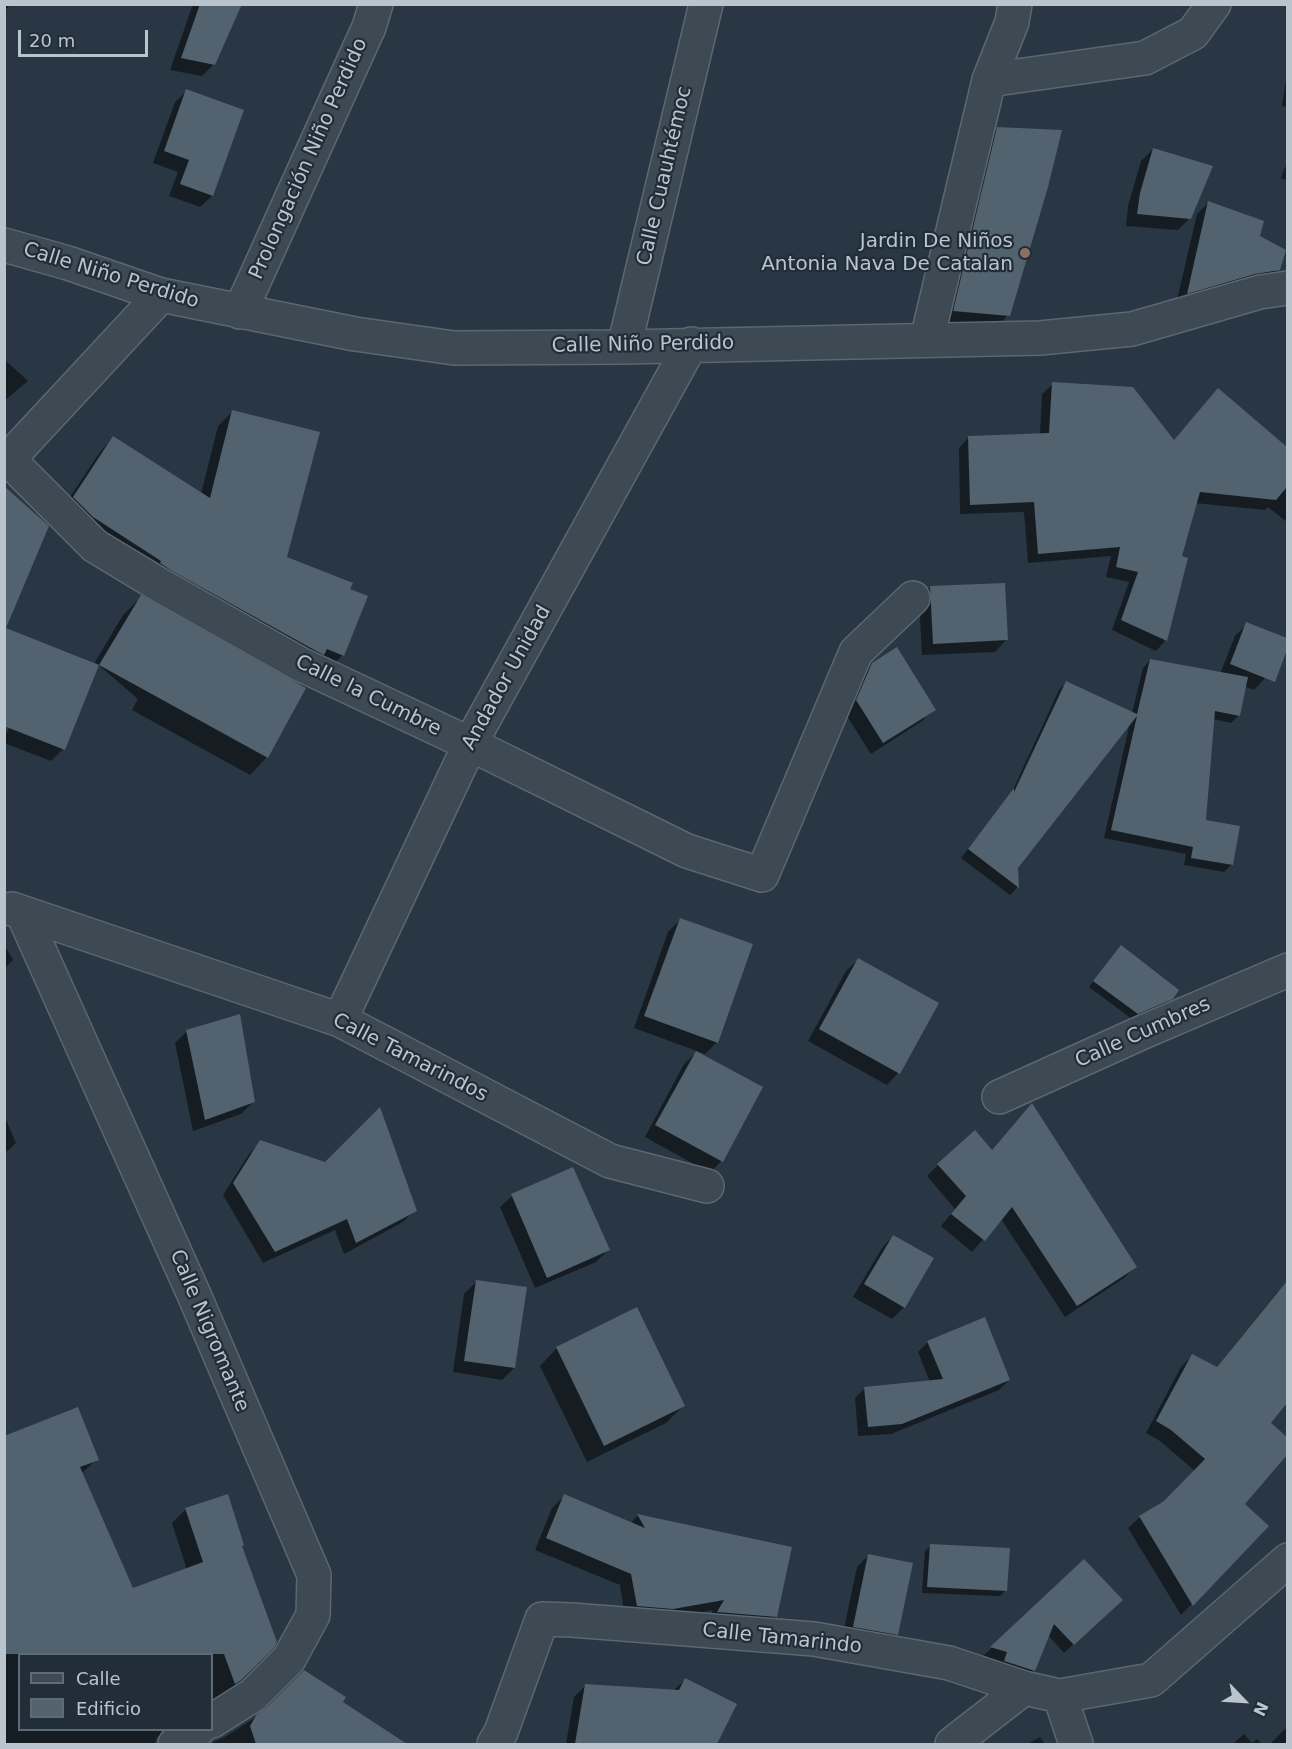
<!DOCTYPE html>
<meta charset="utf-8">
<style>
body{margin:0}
#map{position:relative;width:1292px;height:1749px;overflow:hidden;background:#283743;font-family:"DejaVu Sans",sans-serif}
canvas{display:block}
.frame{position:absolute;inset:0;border:6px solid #bac4cd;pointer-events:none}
.legend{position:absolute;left:18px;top:1653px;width:195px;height:78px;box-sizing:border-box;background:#212e39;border:2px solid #5e6a74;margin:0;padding:8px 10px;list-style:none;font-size:18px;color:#bac4cd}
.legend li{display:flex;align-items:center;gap:12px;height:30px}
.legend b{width:30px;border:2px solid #5e6a74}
.north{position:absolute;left:1214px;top:1671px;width:60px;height:60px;-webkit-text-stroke:4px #212e39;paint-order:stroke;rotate:115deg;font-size:16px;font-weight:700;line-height:24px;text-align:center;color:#bac4cd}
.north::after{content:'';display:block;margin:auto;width:21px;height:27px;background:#bac4cd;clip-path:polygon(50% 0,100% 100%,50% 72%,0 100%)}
.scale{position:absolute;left:18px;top:30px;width:130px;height:27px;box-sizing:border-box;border:3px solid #bac4cd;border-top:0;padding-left:8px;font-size:18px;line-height:21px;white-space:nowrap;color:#bac4cd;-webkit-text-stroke:4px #212e39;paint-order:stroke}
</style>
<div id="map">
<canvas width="1292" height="1749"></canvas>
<div class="frame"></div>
<ul class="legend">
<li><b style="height:8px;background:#3d4953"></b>Calle</li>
<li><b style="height:16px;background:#52626e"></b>Edificio</li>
</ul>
<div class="north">N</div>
<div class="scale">20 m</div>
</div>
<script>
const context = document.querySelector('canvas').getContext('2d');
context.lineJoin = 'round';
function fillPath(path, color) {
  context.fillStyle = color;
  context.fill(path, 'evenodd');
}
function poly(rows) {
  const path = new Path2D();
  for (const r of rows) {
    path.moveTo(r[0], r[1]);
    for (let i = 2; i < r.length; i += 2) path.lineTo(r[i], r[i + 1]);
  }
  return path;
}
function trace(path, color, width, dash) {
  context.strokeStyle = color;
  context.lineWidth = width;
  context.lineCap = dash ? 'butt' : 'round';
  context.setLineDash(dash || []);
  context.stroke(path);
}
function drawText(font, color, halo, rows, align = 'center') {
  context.font = font + ' "DejaVu Sans",sans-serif';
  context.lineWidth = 4.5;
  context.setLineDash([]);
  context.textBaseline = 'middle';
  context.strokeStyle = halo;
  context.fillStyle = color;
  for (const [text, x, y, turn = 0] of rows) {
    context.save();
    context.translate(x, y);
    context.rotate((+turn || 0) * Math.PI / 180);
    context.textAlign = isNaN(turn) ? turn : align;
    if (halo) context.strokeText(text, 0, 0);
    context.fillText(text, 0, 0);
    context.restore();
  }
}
fillPath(poly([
 [4,4,11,4,4,11],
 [193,4,241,4,214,64,202,76,170,70],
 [1288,65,1288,107,1282,106],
 [187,91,212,196,200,207,169,196,178,172,153,163,175,102],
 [998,128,1008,315,991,333,937,328,980,146],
 [1153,149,1190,218,1178,230,1126,226,1128,206,1141,161],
 [1288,160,1288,181,1281,178],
 [1209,202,1258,237,1278,269,1266,282,1176,304,1197,214],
 [4,359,28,381,4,401],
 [1053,384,1173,441,1218,390,1288,449,1288,523,1268,507,1265,510,1195,503,1180,557,1166,640,1156,651,1112,630,1129,582,1106,577,1111,556,1028,563,1024,512,960,514,959,448,969,437,1040,435,1042,394],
 [232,412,285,558,343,655,328,669,60,512,100,452,114,437,201,494,218,426],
 [931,587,1006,640,995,652,922,655,919,599],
 [141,597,267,757,250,775,132,710,138,699,95,662,123,615],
 [1247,624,1273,634,1265,678,1254,690,1244,686,1239,715,1231,723,1213,719,1205,821,1232,864,1224,872,1184,865,1186,854,1104,838,1130,722,1016,868,1017,888,1010,895,961,858,1011,794,1059,690,1067,682,1132,713,1143,668,1150,660,1220,674,1235,636],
 [873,664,934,709,922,721,871,754,845,713,860,676],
 [97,666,63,749,51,761,4,743,4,737,11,725],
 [680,920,717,1042,705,1054,634,1028,668,932],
 [4,944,13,960,4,969],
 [1116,952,1172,998,1165,1004,1132,1019,1089,987],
 [858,960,898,1073,887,1085,808,1041,846,971],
 [187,1031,253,1102,241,1114,193,1131,175,1043],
 [696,1053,721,1161,710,1173,645,1137,684,1064],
 [1031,1105,1135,1267,1124,1278,1065,1317,1001,1219,972,1252,941,1226,955,1209,927,1176,938,1165,991,1151],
 [4,1115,16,1143,4,1154],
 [261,1142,415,1210,403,1222,344,1254,335,1230,263,1263,223,1195,249,1154],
 [512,1196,608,1250,596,1262,535,1288,500,1207],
 [893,1236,932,1259,904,1307,892,1319,853,1297,882,1248],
 [476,1282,514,1368,502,1380,453,1372,464,1294],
 [1288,1283,1288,1401,1269,1424,1288,1439,1288,1453,1243,1504,1267,1526,1181,1615,1128,1528,1140,1517,1164,1503,1195,1471,1160,1441,1146,1433,1181,1367,1192,1356,1216,1368,1276,1294],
 [928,1342,1009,1380,999,1390,891,1434,858,1436,855,1398,865,1388,930,1382,918,1352],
 [557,1348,684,1405,666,1423,587,1462,540,1366],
 [4,1438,97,1459,81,1474,132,1590,187,1570,172,1523,186,1509,241,1546,273,1647,226,1694,212,1703,212,1654,20,1654,20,1730,169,1730,157,1737,155,1744,4,1744],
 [564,1496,630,1524,638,1515,776,1617,764,1628,707,1624,713,1610,660,1620,625,1618,620,1585,535,1550,552,1508],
 [931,1546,1006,1590,1000,1596,922,1593,925,1551],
 [869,1555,896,1634,884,1646,842,1638,857,1567],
 [1084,1561,1112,1609,1064,1653,1048,1635,1034,1670,1025,1679,996,1670,999,1661,983,1656],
 [685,1680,735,1705,715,1744,566,1744,574,1697,586,1685,673,1691],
 [341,1702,374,1724,360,1744,211,1744,215,1741,223,1738,264,1712],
 [1288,1726,1288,1744,1270,1744],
 [1244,1734,1252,1743,1257,1739,1262,1744,1233,1744],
 [1040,1737,1045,1744,1027,1744]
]), '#0007');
fillPath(poly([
 [200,4,242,4,215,65,181,58],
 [186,89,244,110,213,196,180,184,189,160,164,151],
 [997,127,1062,130,1048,187,1010,316,953,311],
 [1153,148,1213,166,1191,219,1137,214,1140,193],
 [1208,201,1264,221,1260,236,1286,250,1280,270,1255,274,1187,294],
 [1052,382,1133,387,1174,440,1218,388,1287,447,1287,487,1276,500,1200,492,1182,556,1188,558,1167,641,1121,620,1138,572,1116,567,1120,547,1038,554,1034,502,970,505,968,436,1049,433],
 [232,410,320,432,287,557,353,583,350,589,368,596,344,656,327,649,324,655,309,647,172,571,160,563,161,561,93,517,73,497,113,436,210,498],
 [4,486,49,526,6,628,99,665,65,750,4,726],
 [1005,583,1008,640,933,644,930,586],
 [141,595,306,688,268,758,99,665],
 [1246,622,1287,638,1287,650,1275,682,1230,664],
 [897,647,936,710,883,743,856,700,872,663],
 [1150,659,1248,677,1240,716,1215,711,1206,820,1240,826,1233,865,1191,858,1193,847,1111,830,1137,716,1018,868,1019,888,968,849,1014,788,1014,792,1066,681,1137,714],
 [680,918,753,944,718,1043,644,1016],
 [1121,945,1179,990,1173,999,1138,1014,1093,981],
 [858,958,939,1003,900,1074,819,1029],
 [240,1014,255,1102,205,1120,186,1030],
 [696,1051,763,1087,723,1162,655,1125],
 [1032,1103,1137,1267,1077,1306,1012,1207,985,1241,951,1214,966,1196,937,1164,975,1130,992,1150],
 [380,1107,417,1211,356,1243,347,1219,275,1252,233,1183,260,1140,325,1162],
 [573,1167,610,1250,547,1278,511,1194],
 [893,1235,934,1258,905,1308,864,1284],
 [476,1280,527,1287,515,1368,464,1361],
 [1287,1281,1287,1403,1271,1423,1287,1437,1287,1455,1245,1504,1269,1526,1193,1606,1139,1516,1164,1501,1205,1459,1171,1430,1156,1421,1192,1354,1217,1367],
 [637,1307,685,1406,604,1446,556,1347],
 [985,1317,1010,1380,902,1424,868,1427,864,1387,943,1379,927,1341],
 [78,1407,99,1460,80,1467,133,1588,203,1562,185,1508,228,1494,244,1545,242,1546,277,1642,274,1648,241,1680,235,1684,224,1654,4,1654,4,1436],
 [564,1494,645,1528,637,1514,792,1547,777,1617,717,1612,724,1600,673,1609,637,1606,631,1574,546,1538],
 [930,1544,1010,1548,1007,1591,927,1587],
 [868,1554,913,1563,898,1635,853,1627],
 [1084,1559,1123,1600,1074,1645,1054,1624,1035,1671,1004,1661,1007,1652,990,1647],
 [304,1670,346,1697,343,1702,407,1744,256,1744,250,1726,257,1714,266,1708],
 [685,1678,737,1704,717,1744,575,1744,585,1684,679,1690]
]), '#52626e');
const minor = poly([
 [989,80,1145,58,1193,33,1214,4],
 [4,245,68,263,161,295,355,334,454,348,624,347,1040,338,1132,329,1260,292,1288,288],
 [240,312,369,27,376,4],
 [927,339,989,80,1012,22,1015,4],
 [624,347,706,4],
 [9,460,95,546,163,587,300,664,470,744,687,851,762,875,856,652,913,598],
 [4,464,161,295],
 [12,909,340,1020,610,1161,707,1186],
 [23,914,195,1297,314,1575,313,1615,289,1659,253,1695,212,1721],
 [340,1020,470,744,691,344],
 [999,1097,1143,1032,1288,970],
 [1060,1696,1076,1744],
 [175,1744,198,1730],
 [494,1744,501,1732,542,1619,572,1620,814,1639,949,1663,1024,1688],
 [952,1744,1024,1688,1060,1696,1151,1680,1288,1560]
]);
trace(minor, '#5b6771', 36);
trace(minor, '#3d4953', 33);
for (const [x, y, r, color] of [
 [1025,253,6,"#8d6e63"]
]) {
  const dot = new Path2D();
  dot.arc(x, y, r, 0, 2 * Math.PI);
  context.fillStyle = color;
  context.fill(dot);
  trace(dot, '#212e39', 2);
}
drawText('20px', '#bac4cd', '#212e39', [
 ["Prolongación Niño Perdido",309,159,-66],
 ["Calle Cuauhtémoc",665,176,-77],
 ["Calle Niño Perdido",111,276,17],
 ["Calle Niño Perdido",643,345,-1],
 ["Andador Unidad",507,678,-61],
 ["Calle la Cumbre",368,696,26],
 ["Calle Cumbres",1143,1033,-24],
 ["Calle Tamarindos",410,1058,27],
 ["Calle Nigromante",209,1331,67],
 ["Calle Tamarindo",782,1639,6]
]);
drawText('20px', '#bac4cd', '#212e39', [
 ["Jardin De Niños",1013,242],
 ["Antonia Nava De Catalan",1013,265]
], 'right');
</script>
